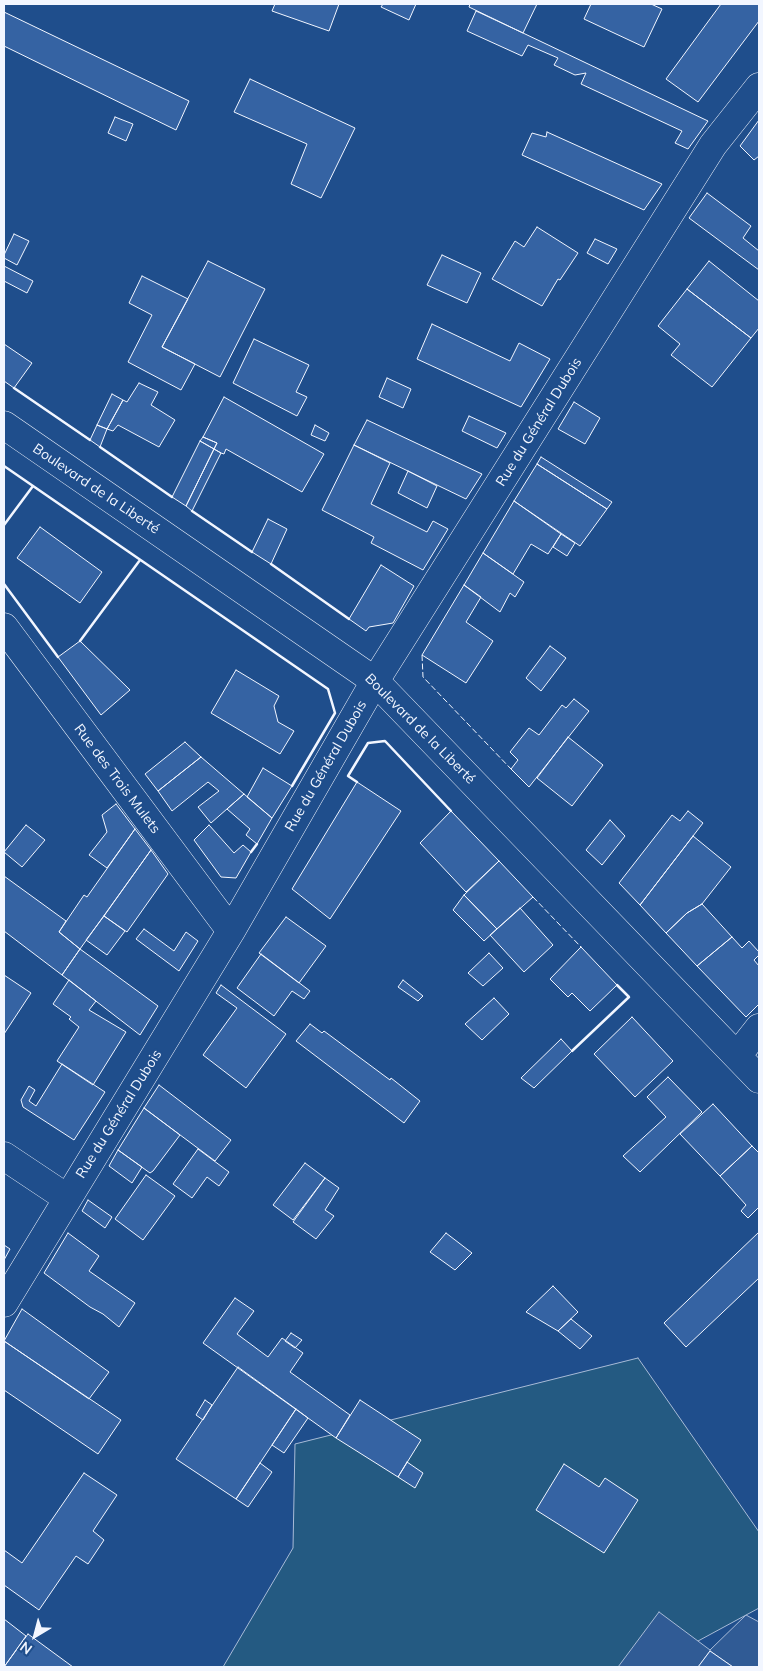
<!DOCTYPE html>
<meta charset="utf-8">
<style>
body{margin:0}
#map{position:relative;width:763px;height:1671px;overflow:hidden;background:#1f4e8c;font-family:Mulish,sans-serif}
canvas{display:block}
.frame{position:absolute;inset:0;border:5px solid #f2f6ff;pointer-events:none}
.north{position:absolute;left:10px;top:1611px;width:50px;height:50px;-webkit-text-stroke:4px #1f4e8c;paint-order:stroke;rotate:217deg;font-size:14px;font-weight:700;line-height:20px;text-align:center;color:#f2f6ff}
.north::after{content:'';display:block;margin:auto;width:18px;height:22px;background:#f2f6ff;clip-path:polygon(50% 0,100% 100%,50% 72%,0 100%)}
</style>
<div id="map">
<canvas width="763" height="1671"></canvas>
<div class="frame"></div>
<div class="north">N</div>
</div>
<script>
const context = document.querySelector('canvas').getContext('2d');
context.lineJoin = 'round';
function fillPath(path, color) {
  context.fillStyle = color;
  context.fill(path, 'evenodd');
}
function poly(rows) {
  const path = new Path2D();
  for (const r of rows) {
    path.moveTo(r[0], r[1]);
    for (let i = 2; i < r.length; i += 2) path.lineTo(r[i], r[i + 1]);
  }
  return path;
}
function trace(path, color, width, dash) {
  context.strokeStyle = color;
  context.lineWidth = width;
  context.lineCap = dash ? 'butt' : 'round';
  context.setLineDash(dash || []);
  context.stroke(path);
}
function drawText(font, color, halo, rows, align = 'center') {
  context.font = font + ' Mulish,sans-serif';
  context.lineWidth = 4;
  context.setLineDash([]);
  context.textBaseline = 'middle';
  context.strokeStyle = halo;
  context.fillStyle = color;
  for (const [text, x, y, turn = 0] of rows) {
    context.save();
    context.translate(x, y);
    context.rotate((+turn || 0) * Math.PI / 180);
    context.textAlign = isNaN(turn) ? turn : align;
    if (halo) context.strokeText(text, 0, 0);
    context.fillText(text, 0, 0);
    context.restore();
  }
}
const green = poly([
 [638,1358,759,1532,759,1608,650,1667,223,1667,293,1548,295,1444,638,1358]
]);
fillPath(green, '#245a82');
trace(green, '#a8bbd7', 1);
const parking = poly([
 [659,1612,710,1650,746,1615,759,1622,759,1667,733,1667,710,1651,698,1667,618,1667,659,1612]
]);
fillPath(parking, '#305b95');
trace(parking, '#a8bbd7', 1);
const building = poly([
 [275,4,339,4,329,31,272,11,275,4],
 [383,4,416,4,409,20,381,7,383,4],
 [470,4,537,4,523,33,469,7,470,4],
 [591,4,651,4,662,9,644,47,584,19,591,4],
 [721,4,759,4,759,21,698,102,666,79,721,4],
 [476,11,523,33,708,121,688,149,675,143,682,131,581,84,586,73,575,75,554,65,558,58,528,45,522,56,467,31,476,11],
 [4,12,189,101,176,130,4,46,4,12],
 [250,79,355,128,321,198,291,184,307,144,234,112,250,79],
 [115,117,133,124,126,141,108,133,115,117],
 [759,120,759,156,754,160,740,146,759,120],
 [547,132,662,184,644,210,522,155,532,133,546,137,547,132],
 [707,193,751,226,743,238,759,251,759,270,689,218,707,193],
 [537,227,578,253,560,280,558,279,542,306,492,279,515,241,524,247,537,227],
 [14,234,29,241,17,265,4,258,4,255,14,234],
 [595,239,617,249,608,264,587,253,595,239],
 [442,255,481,273,467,303,427,285,442,255],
 [208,261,265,289,220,377,162,347,208,261],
 [709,261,759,301,759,328,751,338,687,289,709,261],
 [4,266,33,281,27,293,4,281,4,266],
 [142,276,188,299,162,347,195,364,181,390,128,362,152,315,129,303,142,276],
 [687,289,751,338,712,387,671,355,680,344,658,326,687,289],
 [432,324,510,361,519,343,550,359,521,407,417,359,432,324],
 [254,339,309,365,296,392,307,397,297,416,233,383,254,339],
 [4,344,32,363,14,388,4,381,4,344],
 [387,378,411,389,403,408,379,397,387,378],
 [139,383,158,392,151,405,175,420,159,447,118,425,113,431,107,429,123,400,127,402,139,383],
 [112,394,123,400,107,429,97,425,112,394],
 [224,397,324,454,302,492,226,449,224,454,221,453,214,449,217,443,203,437,224,397],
 [574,402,600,418,585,444,558,429,574,402],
 [469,416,506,433,497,448,462,431,469,416],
 [367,420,482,474,466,499,354,445,367,420],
 [97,425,107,429,100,447,90,440,97,425],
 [315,425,329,433,325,441,311,435,315,425],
 [203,437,217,443,214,449,200,441,203,437],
 [200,441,214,449,186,506,172,497,200,441],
 [354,445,390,463,371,504,427,532,433,521,448,529,423,570,371,543,374,537,322,510,354,445],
 [214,449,221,453,192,511,186,506,214,449],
 [541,457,612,502,607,509,537,464,541,457],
 [537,464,607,509,580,546,514,501,537,464],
 [408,471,437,486,427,508,398,493,408,471],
 [514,501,561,534,548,554,531,544,513,574,483,553,514,501],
 [268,519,287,529,271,564,252,552,268,519],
 [40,527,102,572,80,603,17,558,40,527],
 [561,534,575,543,567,556,553,547,561,534],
 [483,553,524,582,515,597,510,593,500,612,464,585,483,553],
 [381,565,414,586,393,623,369,627,366,631,349,619,381,565],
 [464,585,481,597,466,622,493,641,466,683,422,655,464,585],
 [80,641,130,690,101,715,58,657,80,641],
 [550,646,566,658,541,691,526,678,550,646],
 [236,670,279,696,274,706,278,722,294,731,280,754,211,713,236,670],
 [574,699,589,711,529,787,511,769,518,760,510,752,529,728,539,735,562,705,566,708,574,699],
 [568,737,603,765,572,806,537,778,568,737],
 [185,742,201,757,158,791,145,774,185,742],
 [201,757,244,794,211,823,198,807,219,791,208,782,172,811,158,791,201,757],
 [263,768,292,786,272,818,247,797,263,768],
 [357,782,401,811,330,919,292,889,357,782],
 [244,794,272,818,257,844,246,835,250,829,227,809,244,794],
 [116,804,135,829,107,868,89,855,107,832,102,815,116,804],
 [451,811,499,861,466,892,420,843,451,811],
 [688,811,703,823,640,905,619,883,672,815,680,821,688,811],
 [610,820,625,836,602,865,586,850,610,820],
 [26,825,45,840,22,867,4,852,26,825],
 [209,825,234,853,243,845,251,852,236,878,221,877,194,840,209,825],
 [135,829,151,850,80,949,59,932,84,895,87,897,135,829],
 [693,836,731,867,702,904,687,913,666,933,640,905,693,836],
 [151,850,168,874,127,932,104,916,151,850],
 [499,861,533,897,497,929,464,895,499,861],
 [4,876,66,921,59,932,80,949,62,975,4,931,4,876],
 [464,895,497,929,484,941,453,910,464,895],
 [702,904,732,937,697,966,666,933,687,913,702,904],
 [520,908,553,945,524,972,490,935,520,908],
 [104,916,125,931,107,955,86,940,104,916],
 [286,917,326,946,299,983,259,953,286,917],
 [144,929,174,951,186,932,198,941,179,971,136,939,144,929],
 [732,937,742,948,749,941,759,952,759,955,754,960,759,966,759,1004,746,1017,697,966,732,937],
 [581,947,617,985,590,1011,572,993,568,997,550,979,581,947],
 [80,949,158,1006,140,1035,62,975,80,949],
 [489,953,503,968,483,986,468,973,489,953],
 [261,954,310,991,304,999,292,991,274,1016,237,988,261,954],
 [4,975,31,993,4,1034,4,975],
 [69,980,96,1001,89,1010,126,1032,93,1085,57,1061,79,1027,69,1019,71,1017,53,1004,69,980],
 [403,980,423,996,418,1001,398,987,403,980],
 [221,985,286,1034,246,1088,203,1055,237,1008,216,993,221,985],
 [494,998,509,1014,482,1040,465,1024,494,998],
 [632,1017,673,1061,635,1097,594,1054,632,1017],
 [310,1024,322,1033,324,1031,390,1080,391,1078,420,1101,404,1123,296,1041,310,1024],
 [561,1039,572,1051,534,1088,521,1078,561,1039],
 [62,1064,105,1092,74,1140,23,1107,21,1100,29,1086,35,1090,29,1101,36,1106,62,1064],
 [668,1077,702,1112,640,1172,623,1156,666,1117,647,1097,668,1077],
 [159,1085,231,1140,215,1161,144,1108,159,1085],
 [713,1104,752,1146,720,1176,680,1134,713,1104],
 [144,1108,180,1135,153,1171,150,1173,118,1150,144,1108],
 [752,1146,759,1153,759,1207,748,1218,741,1211,746,1205,720,1176,752,1146],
 [198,1149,229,1172,219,1186,207,1177,192,1198,173,1184,198,1149],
 [118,1150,142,1167,132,1183,109,1166,118,1150],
 [305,1163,325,1178,293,1220,273,1205,305,1163],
 [146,1175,175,1196,143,1240,115,1219,146,1175],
 [325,1178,339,1188,325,1210,334,1216,316,1239,293,1222,325,1178],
 [88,1200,112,1217,105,1228,82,1211,88,1200],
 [759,1232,759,1278,686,1347,664,1323,759,1232],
 [68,1233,99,1256,89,1271,135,1303,119,1327,103,1314,90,1307,44,1273,68,1233],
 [446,1233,472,1253,455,1270,430,1252,446,1233],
 [4,1245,10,1249,4,1260,4,1245],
 [553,1286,578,1312,558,1331,526,1312,553,1286],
 [235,1298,254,1311,237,1334,268,1357,282,1338,303,1353,290,1372,350,1415,336,1438,203,1343,235,1298],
 [22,1309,109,1372,89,1399,4,1341,22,1309],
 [571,1319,592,1336,580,1349,558,1331,571,1319],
 [291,1333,302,1340,295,1348,285,1341,291,1333],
 [4,1341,121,1420,98,1454,4,1390,4,1341],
 [238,1367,296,1409,236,1499,176,1459,238,1367],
 [205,1400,212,1405,203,1420,196,1415,205,1400],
 [360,1400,421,1440,398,1477,336,1438,360,1400],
 [296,1409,308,1418,284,1453,272,1445,296,1409],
 [407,1462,423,1473,415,1488,398,1477,407,1462],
 [260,1463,272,1472,248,1507,236,1499,260,1463],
 [564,1464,599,1487,605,1478,638,1500,604,1553,536,1510,564,1464],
 [84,1473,117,1495,93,1531,104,1540,88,1564,76,1556,39,1610,4,1585,4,1550,22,1563,84,1473],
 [4,1619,26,1636,4,1667,4,1619],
 [28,1634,73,1667,4,1667,28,1634],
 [710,1651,733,1667,698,1667,710,1651]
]);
fillPath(building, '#3563a3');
trace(building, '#f2f6ff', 1);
const minor = poly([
 [4,425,375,681,759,1079],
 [4,627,231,931],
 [737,1056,759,1028],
 [4,1156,67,1198],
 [4,1303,231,931,375,681,713,145,759,87]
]);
trace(minor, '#f2f6ff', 29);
trace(minor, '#1f4e8c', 28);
trace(poly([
 [422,655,423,677,511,769],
 [533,897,581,947]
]), '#f2f6ff', 1, [6, 2.5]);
trace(poly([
 [14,388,90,440],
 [100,447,172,497],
 [4,466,328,689,335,713,292,786],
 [192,511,252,552],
 [4,525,33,486],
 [271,564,349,619],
 [4,584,58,657],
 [80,641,140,560],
 [357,782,348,776,368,743,385,741,451,811],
 [251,852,257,844],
 [572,1051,629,997,617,985]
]), '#f2f6ff', 2.5);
drawText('14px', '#f2f6ff', '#1f4e8c', [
 ["Rue du Général Dubois",539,422,-58],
 ["Boulevard de la Liberté",96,489,34],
 ["Boulevard de la Liberté",420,729,45],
 ["Rue du Général Dubois",326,766,-60],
 ["Rue des Trois Mulets",117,779,53],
 ["Rue du Général Dubois",119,1114,-58]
]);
</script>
